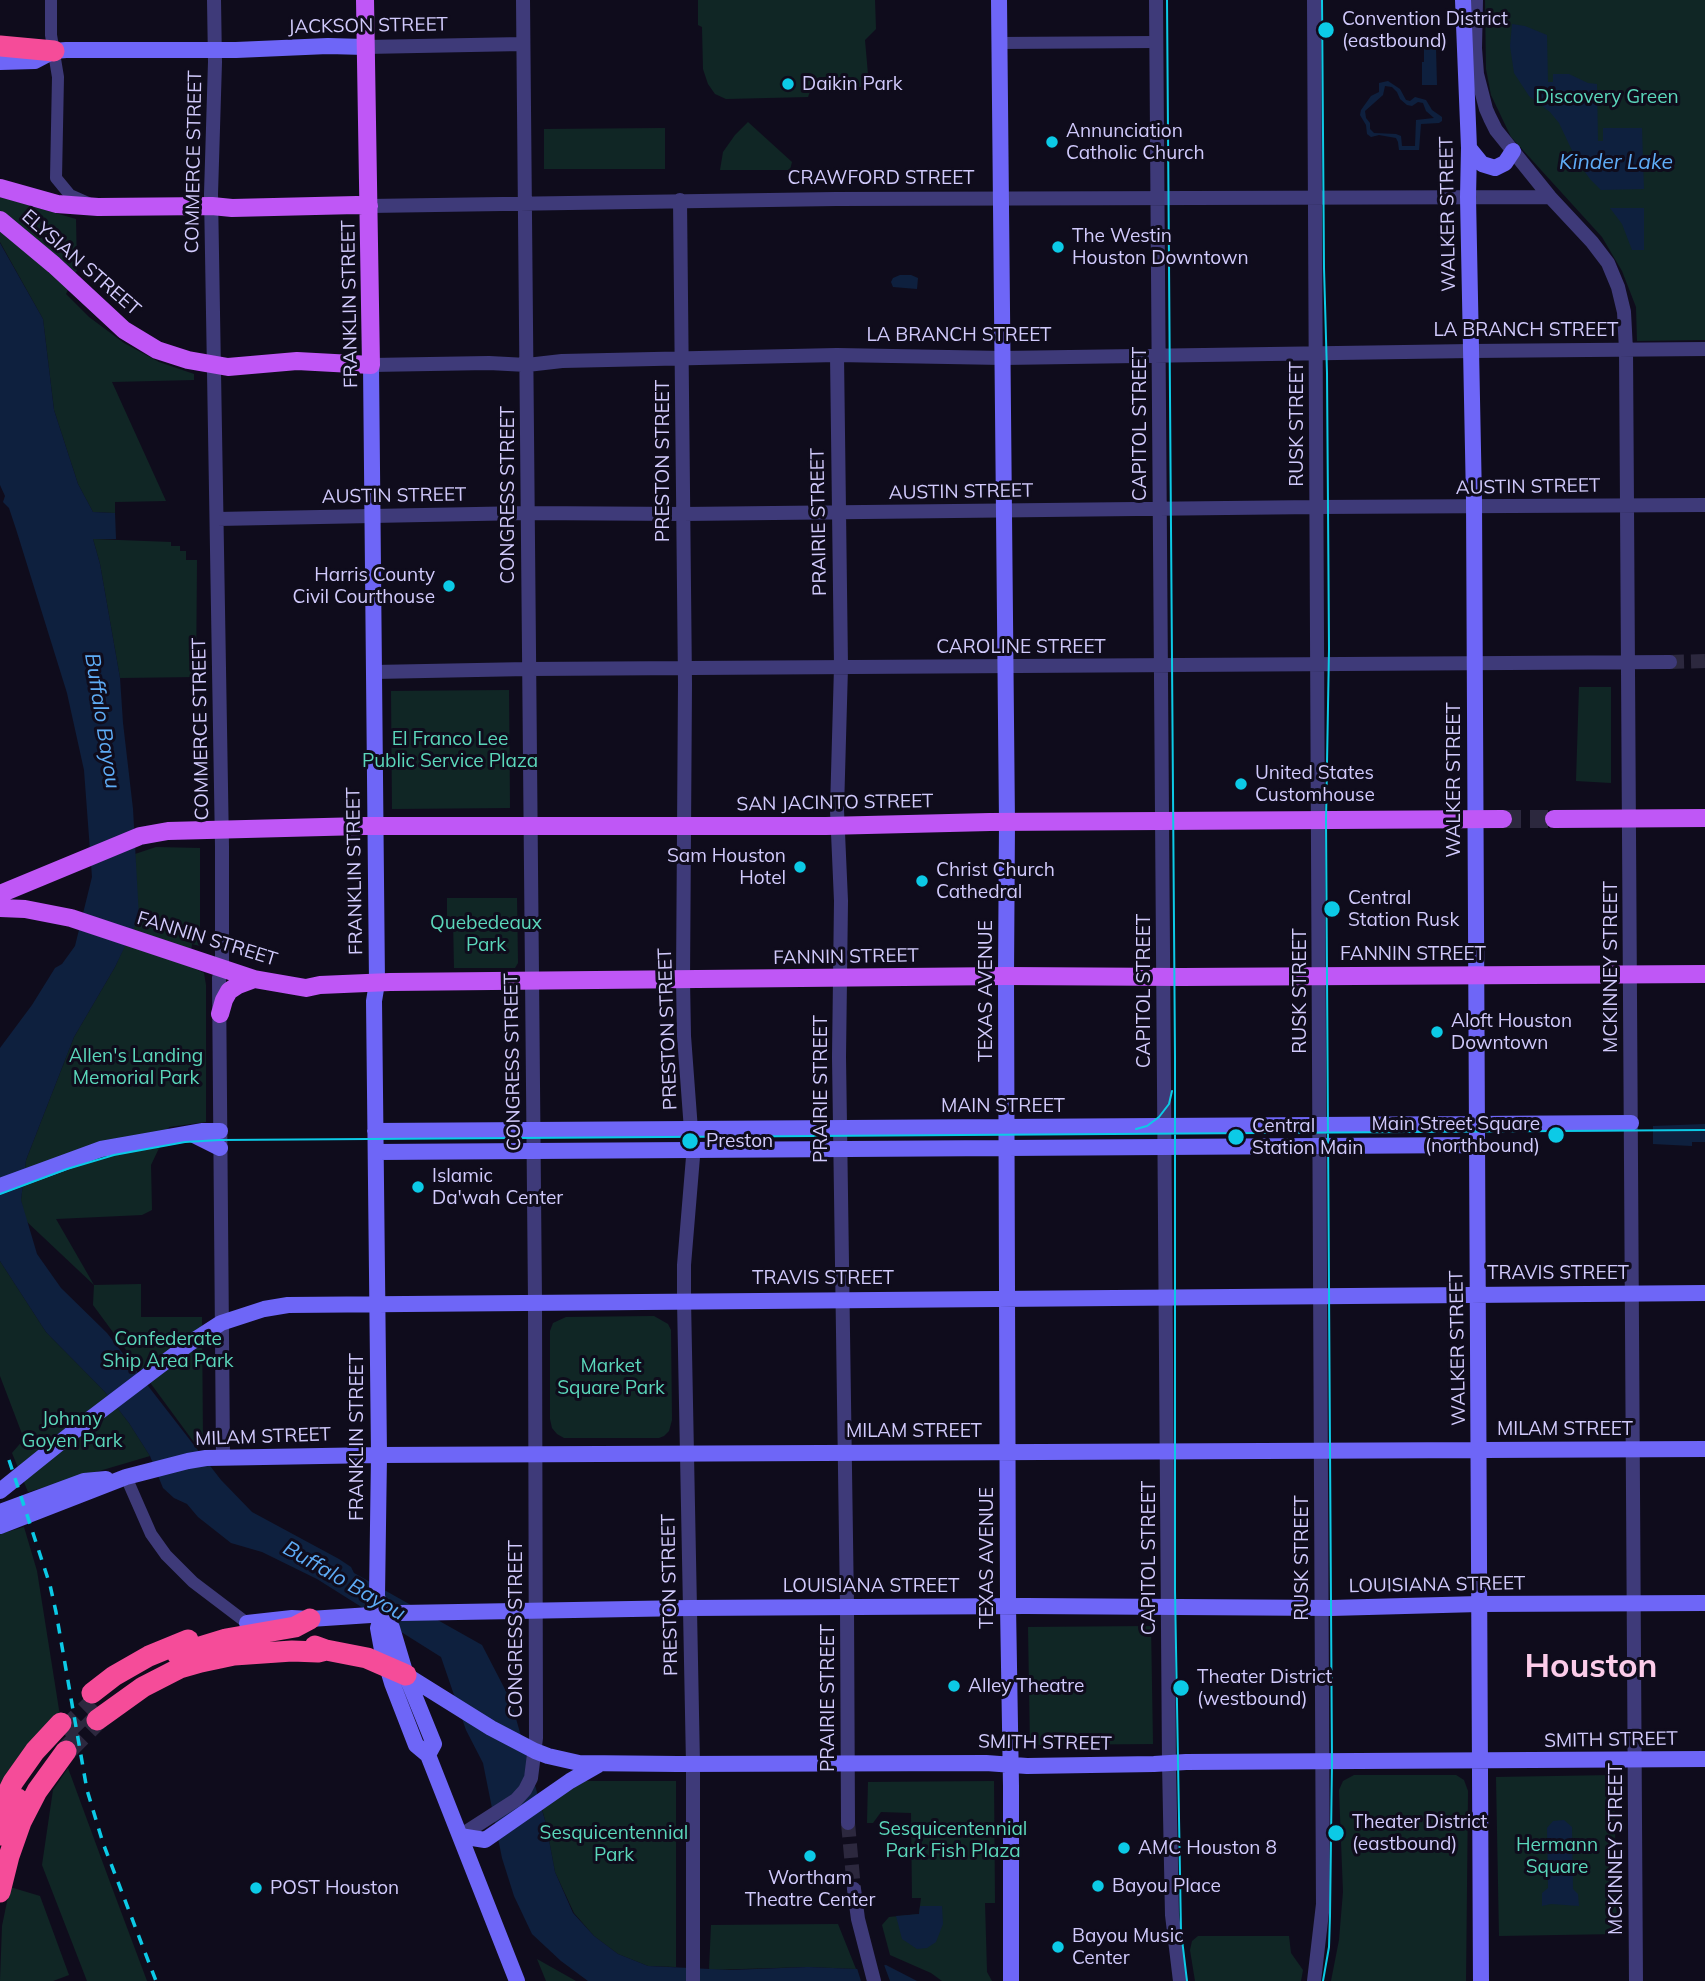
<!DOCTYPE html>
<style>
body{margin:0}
canvas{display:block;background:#0f0c1c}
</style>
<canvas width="1705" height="1981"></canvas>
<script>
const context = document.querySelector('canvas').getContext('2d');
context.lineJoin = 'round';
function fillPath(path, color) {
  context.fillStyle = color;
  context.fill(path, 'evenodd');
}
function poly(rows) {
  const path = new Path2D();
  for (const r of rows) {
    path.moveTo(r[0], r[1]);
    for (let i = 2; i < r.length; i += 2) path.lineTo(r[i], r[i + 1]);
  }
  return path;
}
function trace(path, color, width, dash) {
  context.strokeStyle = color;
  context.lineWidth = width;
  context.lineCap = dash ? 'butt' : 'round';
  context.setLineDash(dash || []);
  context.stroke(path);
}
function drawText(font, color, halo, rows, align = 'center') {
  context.font = font + ' Mulish,sans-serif';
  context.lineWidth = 6;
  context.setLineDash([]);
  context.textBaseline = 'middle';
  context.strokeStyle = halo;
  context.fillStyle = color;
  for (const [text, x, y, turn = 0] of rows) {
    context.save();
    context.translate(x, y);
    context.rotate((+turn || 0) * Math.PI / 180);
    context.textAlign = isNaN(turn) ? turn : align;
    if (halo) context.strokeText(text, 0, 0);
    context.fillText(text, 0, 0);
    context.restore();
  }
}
fillPath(poly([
 [698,0,875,0,876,29,865,40,869,86,832,90,811,89,808,97,726,99,715,94,708,84,703,69,702,27,698,25],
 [1485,0,1705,0,1705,340,1637,341,1636,307,1622,271,1602,237,1511,137,1491,95,1486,69],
 [748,122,792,162,790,170,720,170,723,152,735,135],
 [665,128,665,169,544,169,544,129],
 [0,197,76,219,77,270,66,294,89,317,124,343,159,362,194,374,194,380,112,382,166,501,115,502,115,513,93,512,78,484,54,410,43,319,0,242],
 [93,539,171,542,171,546,180,546,180,551,186,551,186,560,197,560,196,677,120,678,100,564],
 [1579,687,1611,687,1611,783,1576,781],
 [509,690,510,808,392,809,391,691],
 [156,847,200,848,200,946,192,944,189,966,204,973,206,985,206,1122,169,1127,151,1165,152,1210,142,1215,56,1219,94,1285,141,1284,141,1317,202,1317,203,1443,196,1445,93,1305,94,1285,25,1220,21,1200,26,1160,74,1037,115,967,138,917,135,854],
 [447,898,517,898,518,963,515,968,454,968,453,918,447,917],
 [0,1261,46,1332,105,1392,129,1423,150,1456,28,1492,12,1453,24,1439,0,1376],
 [654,1316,668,1324,671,1330,672,1420,669,1431,664,1436,659,1438,564,1438,557,1434,552,1428,550,1419,550,1331,553,1323,566,1317],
 [24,1527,37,1571,60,1716,0,1803,0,1534],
 [1151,1626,1153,1744,1030,1745,1028,1627],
 [68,1768,111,1885,147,1981,87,1981,42,1865,53,1790],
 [1354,1775,1456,1775,1464,1780,1468,1791,1466,1981,1331,1981,1339,1940,1343,1892,1339,1790,1343,1781],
 [1614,1775,1617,1934,1499,1936,1496,1777],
 [580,1781,676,1781,676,1967,648,1966,618,1954,594,1936,574,1913,555,1872,546,1824,541,1805],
 [994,1781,995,1903,985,1903,987,1972,992,1981,942,1981,931,1973,890,1955,882,1925,889,1917,919,1914,921,1898,912,1898,911,1813,881,1812,873,1823,867,1823,868,1782],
 [10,1887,40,1896,69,1975,53,1981,0,1981,2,1926],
 [838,1924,856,1969,808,1967,709,1970,711,1925],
 [1198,1936,1289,1936,1291,1953,1303,1970,1301,1981,1195,1981,1190,1950,1192,1941],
 [537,1959,576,1981,546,1981]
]), '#102625');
fillPath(poly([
 [1512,24,1525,26,1547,35,1548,82,1553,82,1553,74,1569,74,1588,83,1597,84,1598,141,1603,141,1603,128,1642,128,1644,189,1601,190,1590,179,1577,161,1559,123,1550,112,1529,96,1514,73,1510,46],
 [1424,49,1436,49,1437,85,1422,85,1422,62,1424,62],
 [1388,81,1400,89,1406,100,1410,101,1415,97,1426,100,1432,110,1442,117,1442,121,1439,123,1421,124,1419,150,1399,150,1398,142,1396,138,1379,135,1371,137,1367,134,1366,125,1360,115,1361,110,1371,96,1379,92,1379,83],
 [1385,86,1392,87,1397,92,1400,99,1407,105,1412,106,1418,102,1423,103,1426,111,1434,118,1416,120,1415,146,1402,146,1401,136,1396,134,1374,133,1370,129,1370,123,1366,118,1365,111,1383,95],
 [1610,208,1644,208,1644,250,1632,250,1622,224],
 [0,243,43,319,54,410,78,484,93,512,115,513,116,539,93,539,100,564,120,678,123,723,133,809,139,917,115,967,74,1037,26,1160,21,1200,37,1254,61,1288,107,1333,221,1480,252,1512,339,1559,351,1567,354,1573,482,1645,511,1701,546,1824,555,1872,573,1913,594,1936,618,1954,648,1966,730,1970,808,1967,856,1969,886,1965,917,1981,588,1981,561,1961,532,1934,514,1896,502,1858,483,1763,466,1730,441,1657,317,1579,262,1552,231,1543,198,1517,187,1504,174,1498,163,1488,150,1456,129,1423,105,1392,46,1332,0,1261,0,1048,32,1005,55,968,62,964,75,946,92,877,84,770,67,693,16,529,9,508,3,502,5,496,0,485],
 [900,275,911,275,918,278,917,289,893,287,891,282,893,278],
 [1705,1124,1705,1142,1692,1142,1692,1146,1653,1144,1653,1126],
 [1564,1820,1572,1827,1573,1889,1578,1894,1579,1906,1551,1904,1542,1906,1542,1893,1548,1888,1547,1828,1553,1821],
 [920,1906,942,1906,943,1924,936,1942,927,1948,917,1949,902,1939,896,1916,919,1914]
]), '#0e203e');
fillPath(poly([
 [883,1962,890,1981,861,1981,856,1965]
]), '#0f0c1c');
trace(poly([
 [1670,662,1705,661],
 [848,1823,854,1889]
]), '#2c283e', 14, [14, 7]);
trace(poly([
 [1503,819,1554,819]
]), '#2c283e', 18, [18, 9]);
trace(poly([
 [63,1733,94,1703],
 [66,1751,97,1720]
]), '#2c283e', 21, [21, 10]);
trace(poly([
 [51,0,51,35,58,77,56,178,70,195,88,203],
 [999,43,1156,42],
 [126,1477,151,1534,166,1555,193,1582,247,1623]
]), '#3e3a79', 12);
trace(poly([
 [214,0,215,62,211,194,222,846,222,968,219,978,223,1457],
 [1156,0,1169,1763,1172,1915,1180,1981],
 [1476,0,1475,48,1477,74,1486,109,1490,118,1496,130,1550,197,1592,242,1608,263,1618,287,1624,312,1626,350,1627,506,1636,1981],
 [365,47,523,44],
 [680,200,685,684,683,980,684,1036,693,1157,684,1265,684,1300,693,1764,693,1981],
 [369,206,836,199,1550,197],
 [837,355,841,667,837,810,841,901,839,1057,847,1607,848,1823],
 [371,365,489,363,527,365,562,361,837,355,1003,358,1471,351,1705,349],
 [217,519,527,513,683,514,1317,507,1705,505],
 [374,672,528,669,1670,662],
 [460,1836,516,1800,525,1790,531,1778,536,1738,535,1302,523,0],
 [854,1889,858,1919,874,1981],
 [1314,1981,1323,1904,1314,0]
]), '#3e3a79', 14);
trace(poly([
 [999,0,1007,822,1006,976,1008,1606,1011,1786,1011,1981],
 [1463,0,1469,148,1468,197,1474,500,1481,1981],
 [0,62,35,61,54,51,66,50,236,50,328,46,365,47],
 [1469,148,1482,164,1495,168,1505,163,1513,151],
 [371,365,377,983,374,1001,379,1455,377,1596,382,1615,392,1628,406,1675,434,1744,428,1755],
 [375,1131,1631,1123],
 [192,1134,220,1148],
 [376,1152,1477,1145],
 [0,1186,101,1149,203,1131,220,1131],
 [0,1491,82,1425,190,1343,221,1323,264,1309,288,1305,1705,1293],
 [0,1512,84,1481,106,1479],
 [0,1526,126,1477,188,1461,206,1458,379,1455,1705,1449],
 [382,1615,378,1628,382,1650,392,1683,416,1745,428,1755,517,1981],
 [247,1623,292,1618,310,1619,401,1613,689,1608,1026,1606,1331,1608,1479,1604,1705,1603],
 [406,1675,491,1728,535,1751,548,1756,579,1763,678,1764,986,1763,1027,1766,1154,1764,1186,1762,1705,1759],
 [460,1836,485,1840,570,1781,598,1765]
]), '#6e66f7', 16);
trace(poly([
 [0,188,57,204,98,207,212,206,232,208,357,205,369,206],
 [0,220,54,265,124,330,157,350,188,360,228,367,297,361,371,365,365,0],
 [1554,819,1705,818],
 [0,894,140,836,168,831,363,826,826,826,990,822,1503,819],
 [0,908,25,909,71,918,254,979,306,988,320,985,390,982,1006,976,1182,977,1705,974],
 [220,1014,224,1000,229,991,238,985,254,979]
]), '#bf57f6', 18);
trace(poly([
 [0,46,54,51],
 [315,1646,326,1650,367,1658,406,1675],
 [177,1654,226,1639,295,1627,310,1619],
 [92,1693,114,1676,149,1656,188,1640],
 [97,1720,143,1687,180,1668,201,1662,234,1655,292,1651,318,1652,326,1650],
 [0,1809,13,1782,35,1751,61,1723],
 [0,1835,18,1799],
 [0,1892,9,1856,21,1822,37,1791,66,1751]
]), '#f54c99', 21);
trace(poly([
 [1167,0,1175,1056,1175,1591,1181,1931,1187,1981],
 [1322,0,1324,268,1327,373,1328,507,1329,649,1326,820,1332,1761,1330,1916,1329,1947,1323,1981],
 [1136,1129,1147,1126,1159,1117,1169,1104,1172,1091],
 [0,1194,67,1169,114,1155,185,1142,220,1140,1705,1130]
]), '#0ccae6', 2);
trace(poly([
 [9,1460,50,1585,56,1612,87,1790,103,1843,156,1981]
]), '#0ccae6', 3.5, [10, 9]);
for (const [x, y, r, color] of [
 [1326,30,9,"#0ccae6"],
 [788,84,7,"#0ccae6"],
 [1052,142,7,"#0ccae6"],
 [1058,247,7,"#0ccae6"],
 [449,586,7,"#0ccae6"],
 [1241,784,7,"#0ccae6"],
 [800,867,7,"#0ccae6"],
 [922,881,7,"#0ccae6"],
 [1332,909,9,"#0ccae6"],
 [1437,1032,7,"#0ccae6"],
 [1556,1135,9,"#0ccae6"],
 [1236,1137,9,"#0ccae6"],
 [690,1141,9,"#0ccae6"],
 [418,1187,7,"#0ccae6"],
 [954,1686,7,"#0ccae6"],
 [1181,1688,9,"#0ccae6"],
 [1336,1833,9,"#0ccae6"],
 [1124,1848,7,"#0ccae6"],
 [810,1856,7,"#0ccae6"],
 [1098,1886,7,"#0ccae6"],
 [256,1888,7,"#0ccae6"],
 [1058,1947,7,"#0ccae6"]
]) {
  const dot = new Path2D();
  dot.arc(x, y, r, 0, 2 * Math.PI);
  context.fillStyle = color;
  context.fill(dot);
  trace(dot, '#0f0c1c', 2.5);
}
drawText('19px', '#d1cafc', '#0f0c1c', [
 ["Convention District",1342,19],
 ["(eastbound)",1342,41],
 ["Daikin Park",802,84],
 ["Annunciation",1066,131],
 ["Catholic Church",1066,153],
 ["The Westin",1072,236],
 ["Houston Downtown",1072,258],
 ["Harris County",435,575,"right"],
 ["Civil Courthouse",435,597,"right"],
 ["United States",1255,773],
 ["Customhouse",1255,795],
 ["Sam Houston",786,856,"right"],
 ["Hotel",786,878,"right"],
 ["Christ Church",936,870],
 ["Cathedral",936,892],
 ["Central",1348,898],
 ["Station Rusk",1348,920],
 ["Aloft Houston",1451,1021],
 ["Downtown",1451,1043],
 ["Main Street Square",1540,1124,"right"],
 ["(northbound)",1540,1146,"right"],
 ["Central",1252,1126],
 ["Station Main",1252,1148],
 ["Preston",706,1141],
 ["Islamic",432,1176],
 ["Da'wah Center",432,1198],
 ["Theater District",1197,1677],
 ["(westbound)",1197,1699],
 ["Alley Theatre",968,1686],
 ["Theater District",1352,1822],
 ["(eastbound)",1352,1844],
 ["AMC Houston 8",1138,1848],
 ["Wortham",810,1878,"center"],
 ["Theatre Center",810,1900,"center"],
 ["Bayou Place",1112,1886],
 ["POST Houston",270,1888],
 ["Bayou Music",1072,1936],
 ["Center",1072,1958]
], 'left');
drawText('19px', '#d1cafc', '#0f0c1c', [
 ["JACKSON STREET",368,26,-1],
 ["COMMERCE STREET",194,162,-89],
 ["CRAWFORD STREET",881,178],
 ["WALKER STREET",1448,214,-91],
 ["ELYSIAN STREET",81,263,41],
 ["FRANKLIN STREET",350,304,-91],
 ["LA BRANCH STREET",1526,330],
 ["LA BRANCH STREET",959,335],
 ["CAPITOL STREET",1140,424,-90],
 ["RUSK STREET",1297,424,-90],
 ["PRESTON STREET",663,461,-90],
 ["AUSTIN STREET",1528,487,-1],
 ["AUSTIN STREET",961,492,-1],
 ["CONGRESS STREET",508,495,-90],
 ["AUSTIN STREET",394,496,-1],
 ["PRAIRIE STREET",819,522,-91],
 ["CAROLINE STREET",1021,647],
 ["COMMERCE STREET",201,729,-91],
 ["WALKER STREET",1454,780,-90],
 ["SAN JACINTO STREET",835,803,-1],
 ["FRANKLIN STREET",355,871,-91],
 ["FANNIN STREET",207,939,17],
 ["FANNIN STREET",1413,954],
 ["FANNIN STREET",846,957,-1],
 ["MCKINNEY STREET",1611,967,-90],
 ["TEXAS AVENUE",986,991,-90],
 ["CAPITOL STREET",1144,991,-90],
 ["RUSK STREET",1300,991,-90],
 ["PRESTON STREET",668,1029,-92],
 ["CONGRESS STREET",513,1062,-91],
 ["PRAIRIE STREET",821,1089,-90],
 ["MAIN STREET",1003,1106],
 ["TRAVIS STREET",1558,1273],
 ["TRAVIS STREET",823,1278],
 ["WALKER STREET",1458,1348,-91],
 ["MILAM STREET",1565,1429],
 ["MILAM STREET",914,1431],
 ["MILAM STREET",263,1437,-2],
 ["FRANKLIN STREET",357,1437,-90],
 ["TEXAS AVENUE",987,1558,-90],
 ["CAPITOL STREET",1149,1558,-90],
 ["RUSK STREET",1302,1558,-90],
 ["LOUISIANA STREET",1437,1585,-1],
 ["LOUISIANA STREET",871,1586],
 ["PRESTON STREET",670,1595,-91],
 ["CONGRESS STREET",516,1629,-90],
 ["PRAIRIE STREET",828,1698,-90],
 ["SMITH STREET",1611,1740,-1],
 ["SMITH STREET",1045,1743,1],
 ["MCKINNEY STREET",1616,1849,-90]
]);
drawText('19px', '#5bd7bb', '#0f0c1c', [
 ["Discovery Green",1607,97],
 ["El Franco Lee",450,739],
 ["Public Service Plaza",450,761],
 ["Quebedeaux",486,923],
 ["Park",486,945],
 ["Allen's Landing",136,1056],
 ["Memorial Park",136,1078],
 ["Confederate",168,1339],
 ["Ship Area Park",168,1361],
 ["Market",611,1366],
 ["Square Park",611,1388],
 ["Johnny",72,1419],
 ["Goyen Park",72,1441],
 ["Sesquicentennial",953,1829],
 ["Park Fish Plaza",953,1851],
 ["Sesquicentennial",614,1833],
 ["Park",614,1855],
 ["Hermann",1557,1845],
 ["Square",1557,1867]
]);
drawText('italic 21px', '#5eacf6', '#0f0c1c', [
 ["Kinder Lake",1616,163],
 ["Buffalo Bayou",102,721,81],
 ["Buffalo Bayou",344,1581,30]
]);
drawText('bold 33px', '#fccce9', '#0f0c1c', [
 ["Houston",1591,1667]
]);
</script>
